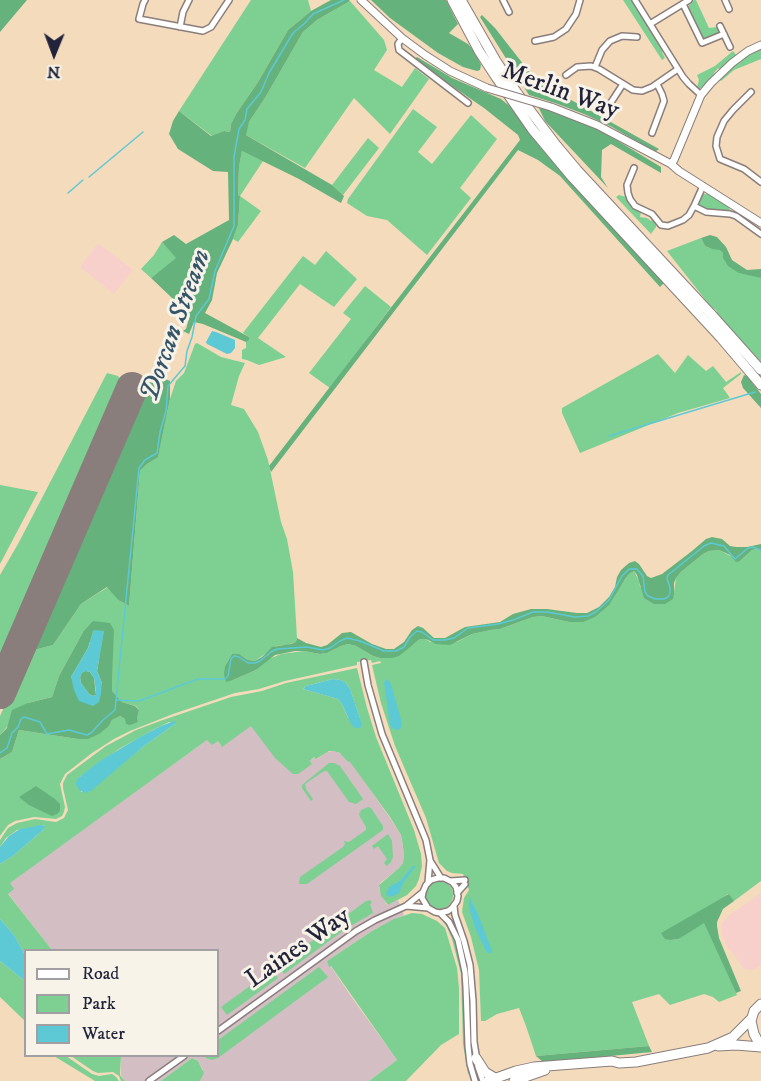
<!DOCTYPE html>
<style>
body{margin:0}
#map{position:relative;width:761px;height:1081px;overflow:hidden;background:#f3dbbc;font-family:"IM FELL DW Pica",serif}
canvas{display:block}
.legend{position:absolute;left:24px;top:949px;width:195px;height:108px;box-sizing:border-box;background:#f7f3e8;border:2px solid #a29fa3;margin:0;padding:8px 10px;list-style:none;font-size:18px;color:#22223b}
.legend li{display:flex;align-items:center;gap:12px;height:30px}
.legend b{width:30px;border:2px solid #a29fa3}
.north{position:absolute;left:24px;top:24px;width:60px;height:60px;-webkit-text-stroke:4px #f7f3e8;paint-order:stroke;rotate:181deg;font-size:16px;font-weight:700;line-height:24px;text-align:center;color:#22223b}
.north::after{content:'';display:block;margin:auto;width:21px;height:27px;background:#22223b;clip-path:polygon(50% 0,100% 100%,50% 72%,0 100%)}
</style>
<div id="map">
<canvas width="761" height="1081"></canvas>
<ul class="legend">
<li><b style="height:8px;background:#fff"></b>Road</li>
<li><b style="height:16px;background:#7dd092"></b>Park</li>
<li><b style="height:16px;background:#5dc9d5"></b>Water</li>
</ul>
<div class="north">N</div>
</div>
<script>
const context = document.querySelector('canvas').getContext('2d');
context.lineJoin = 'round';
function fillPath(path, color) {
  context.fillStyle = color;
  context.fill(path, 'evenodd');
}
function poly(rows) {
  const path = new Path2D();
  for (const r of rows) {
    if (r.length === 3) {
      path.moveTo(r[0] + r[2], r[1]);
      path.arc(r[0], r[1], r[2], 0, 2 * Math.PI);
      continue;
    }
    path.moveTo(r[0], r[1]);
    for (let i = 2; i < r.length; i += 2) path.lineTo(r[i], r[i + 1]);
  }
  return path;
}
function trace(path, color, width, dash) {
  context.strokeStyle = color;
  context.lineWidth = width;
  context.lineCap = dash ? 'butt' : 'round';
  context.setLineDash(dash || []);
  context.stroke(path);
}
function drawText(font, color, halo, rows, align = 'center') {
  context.font = font + ' "IM FELL DW Pica",serif';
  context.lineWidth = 6;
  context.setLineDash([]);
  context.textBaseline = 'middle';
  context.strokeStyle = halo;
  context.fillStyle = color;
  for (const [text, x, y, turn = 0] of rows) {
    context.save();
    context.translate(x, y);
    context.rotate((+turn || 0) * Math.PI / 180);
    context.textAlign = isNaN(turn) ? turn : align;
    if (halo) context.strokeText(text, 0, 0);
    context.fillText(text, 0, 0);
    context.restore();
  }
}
fillPath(poly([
 [98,243,133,270,114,294,80,267],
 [761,893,761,965,753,970,744,969,730,949,728,949,724,940,722,934,722,924,729,915]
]), '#f7d0cc');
fillPath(poly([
 [263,717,312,764,310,761,315,757,317,759,327,752,333,751,342,754,347,761,350,761,390,818,401,835,404,854,403,863,397,870,380,883,379,887,382,897,387,905,398,900,404,915,372,931,327,961,355,1002,397,1060,369,1081,200,1081,203,1070,198,1061,192,1058,161,1081,125,1081,121,1075,121,1056,218,1056,218,950,52,950,3,887,207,740,218,741,221,746]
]), '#d2bec3');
fillPath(poly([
 [251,0,308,0,311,11,288,30,258,82,236,114,231,124,230,132,224,131,212,136,179,111],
 [623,0,632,0,661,46,663,51,662,52,665,58,662,60],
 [694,0,696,0,709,28,717,27,719,30,718,34,705,40,703,39,688,9,689,5],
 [350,1,384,40,387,50,374,70,402,87,415,68,429,79,390,134,354,98,305,168,246,135,246,128,249,122,265,98,303,32,317,20],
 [761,47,761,59,734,70,721,81,719,79,750,53],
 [733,51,737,56,720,70,718,68,714,73,715,75,703,87,701,88,697,88,699,80,697,75,715,66],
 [413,109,437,127,418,152,432,164,471,115,497,139,460,188,471,198,427,255,387,220,367,216,347,203,348,199],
 [368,138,379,148,343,195,332,185],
 [242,151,263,161,240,196,261,211,238,242,233,239,238,225,240,196,238,195,239,167],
 [704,194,709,194,729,206,730,211,706,209,701,207,699,204,699,199],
 [619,195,626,197,628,202,632,208,641,212,640,217,647,218,651,221,653,219,656,223,656,227,651,234,616,197],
 [701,238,705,246,712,249,720,249,723,253,723,258,761,278,761,362,719,317,716,310,711,307,667,251],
 [162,242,177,258,151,278,141,269,154,255],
 [326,251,357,279,334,307,300,284,258,338,286,357,259,365,247,360,242,359,242,350,246,348,246,342,249,337,243,333,246,329,303,256,315,265],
 [365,286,391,307,330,388,309,373,351,319,343,313],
 [197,343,221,357,245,363,239,376,231,405,244,409,258,432,268,460,281,522,287,539,293,572,297,638,296,642,287,645,276,646,255,661,248,660,242,656,232,654,225,666,225,674,233,680,256,670,269,659,281,654,304,651,320,654,327,653,341,646,348,644,356,646,373,656,380,658,414,644,420,639,426,639,430,642,457,642,472,634,491,630,500,629,533,617,542,616,569,622,595,617,629,574,634,571,639,581,640,587,673,599,676,578,681,572,703,554,709,551,719,550,740,561,752,550,756,549,761,551,761,881,734,901,728,894,671,940,679,939,704,922,737,995,719,1002,713,997,704,994,670,1005,659,994,632,1002,649,1046,536,1056,526,1026,519,1008,497,1014,485,1021,481,1021,479,970,471,937,462,912,464,898,469,890,463,874,452,873,447,871,439,863,426,818,395,746,381,703,372,665,381,663,380,661,372,663,371,660,357,662,357,665,285,681,259,689,235,693,173,714,130,731,114,739,92,753,65,774,60,784,65,807,64,812,62,816,56,819,34,817,15,821,8,825,0,836,0,759,12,752,19,730,78,739,109,726,112,720,120,716,125,719,137,719,139,710,136,706,122,702,112,691,112,678,83,632,59,676,52,697,28,703,0,735,0,716,30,651,53,645,81,604,108,587,118,600,129,606,140,471,147,464,158,456,170,399,176,381,184,373,195,344],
 [658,354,675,373,688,355,706,371,713,366,726,382,741,372,741,374,723,388,730,398,678,413,580,453,562,413,562,408],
 [107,373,118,376,122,381,124,388,0,667,0,575,18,544],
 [132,381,136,381,139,383,140,386,138,392,0,707,0,673,128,384],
 [0,485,38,492,0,564],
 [357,668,367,708,376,737,414,830,421,854,422,866,419,879,416,886,407,895,388,905,381,896,379,885,399,868,403,863,404,854,402,840,401,835,390,817,350,762,347,761,340,753,333,751,329,751,316,759,314,757,310,761,312,764,298,774,293,774,275,758,251,726,222,747,218,741,212,745,207,740,10,883,14,889,8,894,52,950,26,950,25,955,14,935,0,919,0,864,13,856,43,830,44,825,17,830,6,838,0,847,0,840,8,828,17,823,35,819,56,822,64,818,68,810,63,788,63,783,67,775,106,746,136,730,160,721,231,697,262,691,286,683],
 [333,679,340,680,345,682,350,689,360,718,348,718,342,704,338,699,303,689,306,686],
 [169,722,175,724,144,746,88,792,81,792,78,778,119,749,153,730],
 [329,763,334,763,340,766,363,799,356,804,349,802,327,771,324,771,305,784,306,789,313,799,311,801,302,788,302,785],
 [368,807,371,808,383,826,383,830,307,884,299,884,300,877,343,847,345,844,344,841,349,842,366,830,366,827,360,817,359,814,361,810],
 [388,834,392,841,393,857,391,862,387,866,384,863,387,859,378,846,374,849,372,846],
 [439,895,14],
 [370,900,372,903,370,904,373,913,344,930,284,974,278,966,319,936,320,937,324,934,323,933,366,901],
 [412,913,422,914,437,921,445,928,457,968,459,988,459,1034,441,1045,406,1081,369,1081,397,1060,331,966,329,967,327,961,372,931,394,919],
 [445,921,452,931,462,970,464,989,465,1044,470,1074,468,1074,463,1044,461,974,452,939,447,927,443,922],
 [0,961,25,981,25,1021,0,997],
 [319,967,328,977,218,1058,212,1060,206,1058,205,1056,218,1056,218,1040],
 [272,970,278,978,227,1015,221,1007],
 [54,1056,66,1056,92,1074,99,1076,112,1074,116,1077,119,1081,95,1081],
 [71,1056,121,1056,120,1075,125,1081,121,1081,119,1076,113,1072,98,1073,93,1071],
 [192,1058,198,1061,204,1073,200,1081,161,1081]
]), '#7dd092');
fillPath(poly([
 [0,0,27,0,0,32],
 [331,0,349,0,350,1,317,20,303,32,265,98,249,122,246,135,332,185,344,196,341,203,299,179,242,151,239,167,238,195,240,196,238,225,233,239,217,273,212,300,205,313,249,337,249,340,246,342,203,324,194,322,189,334,183,331,186,329,190,315,151,278,176,258,162,242,174,235,186,244,229,220,228,172,213,171,178,149,169,134,173,121,179,111,211,136,224,131,230,132,231,124,236,114,258,82,288,30,311,11],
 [371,0,446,0,458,24,449,33,468,44,474,51,481,65,480,70,477,71,463,67,438,53,390,18],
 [482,15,495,28,531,74,546,86,659,149,655,152,612,127,584,114,555,103,529,95,480,17],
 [417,57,452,78,501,99,512,108,560,167,665,282,660,287,560,176,538,160,518,150,271,472,269,466,520,140,518,135,484,108,436,75,415,59],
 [538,106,571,118,603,132,661,167,661,173,611,144,602,150,601,177,608,188,545,121],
 [710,235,717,237,726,247,732,260,747,270,761,269,761,278,739,273,728,266,723,258,723,253,720,250,712,249,705,246,701,238],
 [744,375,747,376,761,394,761,408,743,388,741,382],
 [159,376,170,381,170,399,158,457,147,464,140,471,129,606,118,600,107,587,81,604,53,645,30,651,92,504,146,383,151,382],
 [712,537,722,539,730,546,736,547,747,547,761,544,761,551,756,549,752,550,740,561,736,562,730,555,719,550,709,551,703,554,681,572,676,578,674,583,674,595,673,599,665,604,654,604,644,598,637,575,634,571,629,574,625,579,609,605,595,617,583,622,569,622,542,616,533,617,500,629,491,630,472,634,450,645,436,644,426,639,420,639,399,656,392,658,380,658,373,656,356,646,348,644,341,646,327,653,320,654,304,651,295,651,275,655,256,670,233,680,226,682,224,675,225,666,232,654,239,654,248,660,255,661,262,657,272,647,291,644,296,642,297,638,306,643,321,647,327,645,342,633,351,632,372,644,386,649,394,649,404,642,412,630,418,626,423,628,434,638,445,638,465,627,500,622,513,614,531,609,547,609,577,613,587,613,599,607,609,597,615,587,617,577,621,570,629,563,635,561,639,564,647,576,651,578,662,574,692,551,706,539],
 [93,621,110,623,114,630,112,678,112,691,122,702,135,706,139,710,137,719,138,722,130,725,126,724,125,719,120,716,112,720,109,726,99,734,88,739,78,739,19,730,12,752,0,759,0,735,7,728,12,710,28,703,52,697,59,676,83,632],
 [93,631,104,631,97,671,102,683,93,706,71,677,88,648],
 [86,671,90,672,94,678,96,695,93,696,89,694,81,683,80,677,82,672],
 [36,786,55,799,60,804,60,811,57,814,52,816,29,805,19,797],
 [729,894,734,901,723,909,717,922,717,926,719,938,741,991,736,993,704,923,679,939,671,940,665,939,661,933],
 [649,1046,652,1052,569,1060,543,1062,536,1056]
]), '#66b27c');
fillPath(poly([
 [212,331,216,332,235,340,235,348,231,353,227,354,207,344,206,342],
 [94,630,104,631,97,671,102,683,101,694,99,702,93,706,79,701,74,690,71,677,88,648],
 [86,671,90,672,94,678,96,691,96,695,93,696,89,694,81,683,80,677,82,673],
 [333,679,340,680,345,682,350,689,360,718,362,725,360,728,355,728,351,724,342,704,338,699,303,689,306,686],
 [387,679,391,684,402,723,401,728,398,730,393,729,390,725,384,682],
 [174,721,176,722,175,724,144,746,91,791,85,793,79,790,76,784,77,779,100,761,140,737,161,726],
 [42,825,45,826,43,830,13,856,0,864,0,847,9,836,20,829],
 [413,866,416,866,403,883,399,893,391,897,388,896,386,894,389,887,400,881],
 [469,896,478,914,492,951,491,953,488,953,486,951,475,928,469,908],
 [0,919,14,935,25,955,25,981,0,961]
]), '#5dc9d5');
trace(poly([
 [89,177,143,132],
 [68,193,83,180],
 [609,436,755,392],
 [117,700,139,701,198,679,225,679,228,676,231,659,234,656,239,657,248,663,255,663,260,661,271,652,277,649,307,647,323,650,330,648,340,641,347,638,360,641,384,651,396,651,404,647,410,637,417,631,422,632,433,640,445,640,454,638,468,628,498,624,513,620,533,612,547,612,575,617,588,616,596,612,609,600,622,576,629,569,637,569,643,576,645,592,648,596,655,599,664,599,668,597,670,593,670,588,667,578,668,575,704,546,711,543,724,546,735,559,748,548,753,547,761,550],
 [0,753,7,748,12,733,18,727,21,719,24,717,40,722,47,734,69,730,87,735,91,733,103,720,115,710,139,468,145,460,157,453,160,432,166,411,168,386,185,366,187,351,192,337,196,316,209,299,215,271,234,226,234,157,239,129,245,120,247,109,261,92,269,73,293,33,305,23,313,14,344,0]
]), '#5dc9d5', 1.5);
trace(poly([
 [0,693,132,388]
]), '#8a7e7c', 32);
const minor = poly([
 [145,0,143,4,139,19,203,31,211,27,229,0],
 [503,0,509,12],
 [635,0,683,77,689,84,701,95],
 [725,0,729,9],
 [683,4,702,43,724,34],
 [650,24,689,0],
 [720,26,730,47],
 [180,27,183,12,189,0],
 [402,38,398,44,399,50,468,103],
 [535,41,554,37,566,29,576,14,580,0],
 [595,67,602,50,610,41,622,36,637,37],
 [566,75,577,67,591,66,599,69,633,90,642,91,652,87,678,69],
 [751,92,733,110,724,121,717,137,716,146,720,159,744,169,761,182],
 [608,107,623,84],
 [652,133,664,101,662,94,657,84],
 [634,168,627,185,628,193,630,199,635,206,652,214,661,225,668,226,683,220,689,215,694,206,706,212,730,214,736,216,761,234],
 [694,206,703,186],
 [364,662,368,685,382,734,426,840,430,860,428,882],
 [431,862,441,878],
 [450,881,465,880],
 [457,893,465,884],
 [406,906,428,908],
 [454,906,455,915,464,941,470,965,473,1001,474,1042,478,1067,483,1081],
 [440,913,448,911,452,908,457,901,458,896,456,887,452,882,444,878,438,878,431,880,426,885,423,892,422,898,428,908,435,912,440,913,449,922,458,940,465,972,466,987,468,1046,470,1064,475,1081],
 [218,1031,356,931,375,920,406,906,423,892],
 [149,1081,184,1056]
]);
const tertiary = poly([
 [361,0,402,38,425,55,450,71,487,88],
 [551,107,597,125,671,164,679,171,761,223],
 [671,164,674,160,701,95,711,83,732,63,748,51,761,45]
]);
const trunk = poly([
 [452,0,479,51,496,77,532,129,572,177,721,338,761,385],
 [461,0,496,61,517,93,556,145,577,170,712,315,761,370],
 [761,1004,754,1011,751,1021,754,1034,761,1047],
 [718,1046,736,1045,761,1047],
 [476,1058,485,1072,495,1078],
 [488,1081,516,1071,534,1067,612,1061,619,1063,636,1062,708,1048,733,1037,751,1019],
 [514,1081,545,1070]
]);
trace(minor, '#8a7e7c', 8);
trace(tertiary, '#8a7e7c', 9);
trace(trunk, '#8a7e7c', 11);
trace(minor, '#fff', 5);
trace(tertiary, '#fff', 7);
trace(trunk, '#fff', 9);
const tertiaryBridge = poly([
 [487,88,551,107]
]);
trace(tertiaryBridge, '#8a7e7c', 9, []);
trace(tertiaryBridge, '#fff', 7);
drawText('26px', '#22223b', '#f7f3e8', [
 ["Merlin Way",560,92,20],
 ["Laines Way",299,949,-35]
]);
drawText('italic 27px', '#345469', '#f7f3e8', [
 ["Dorcan Stream",177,326,-70]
]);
</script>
